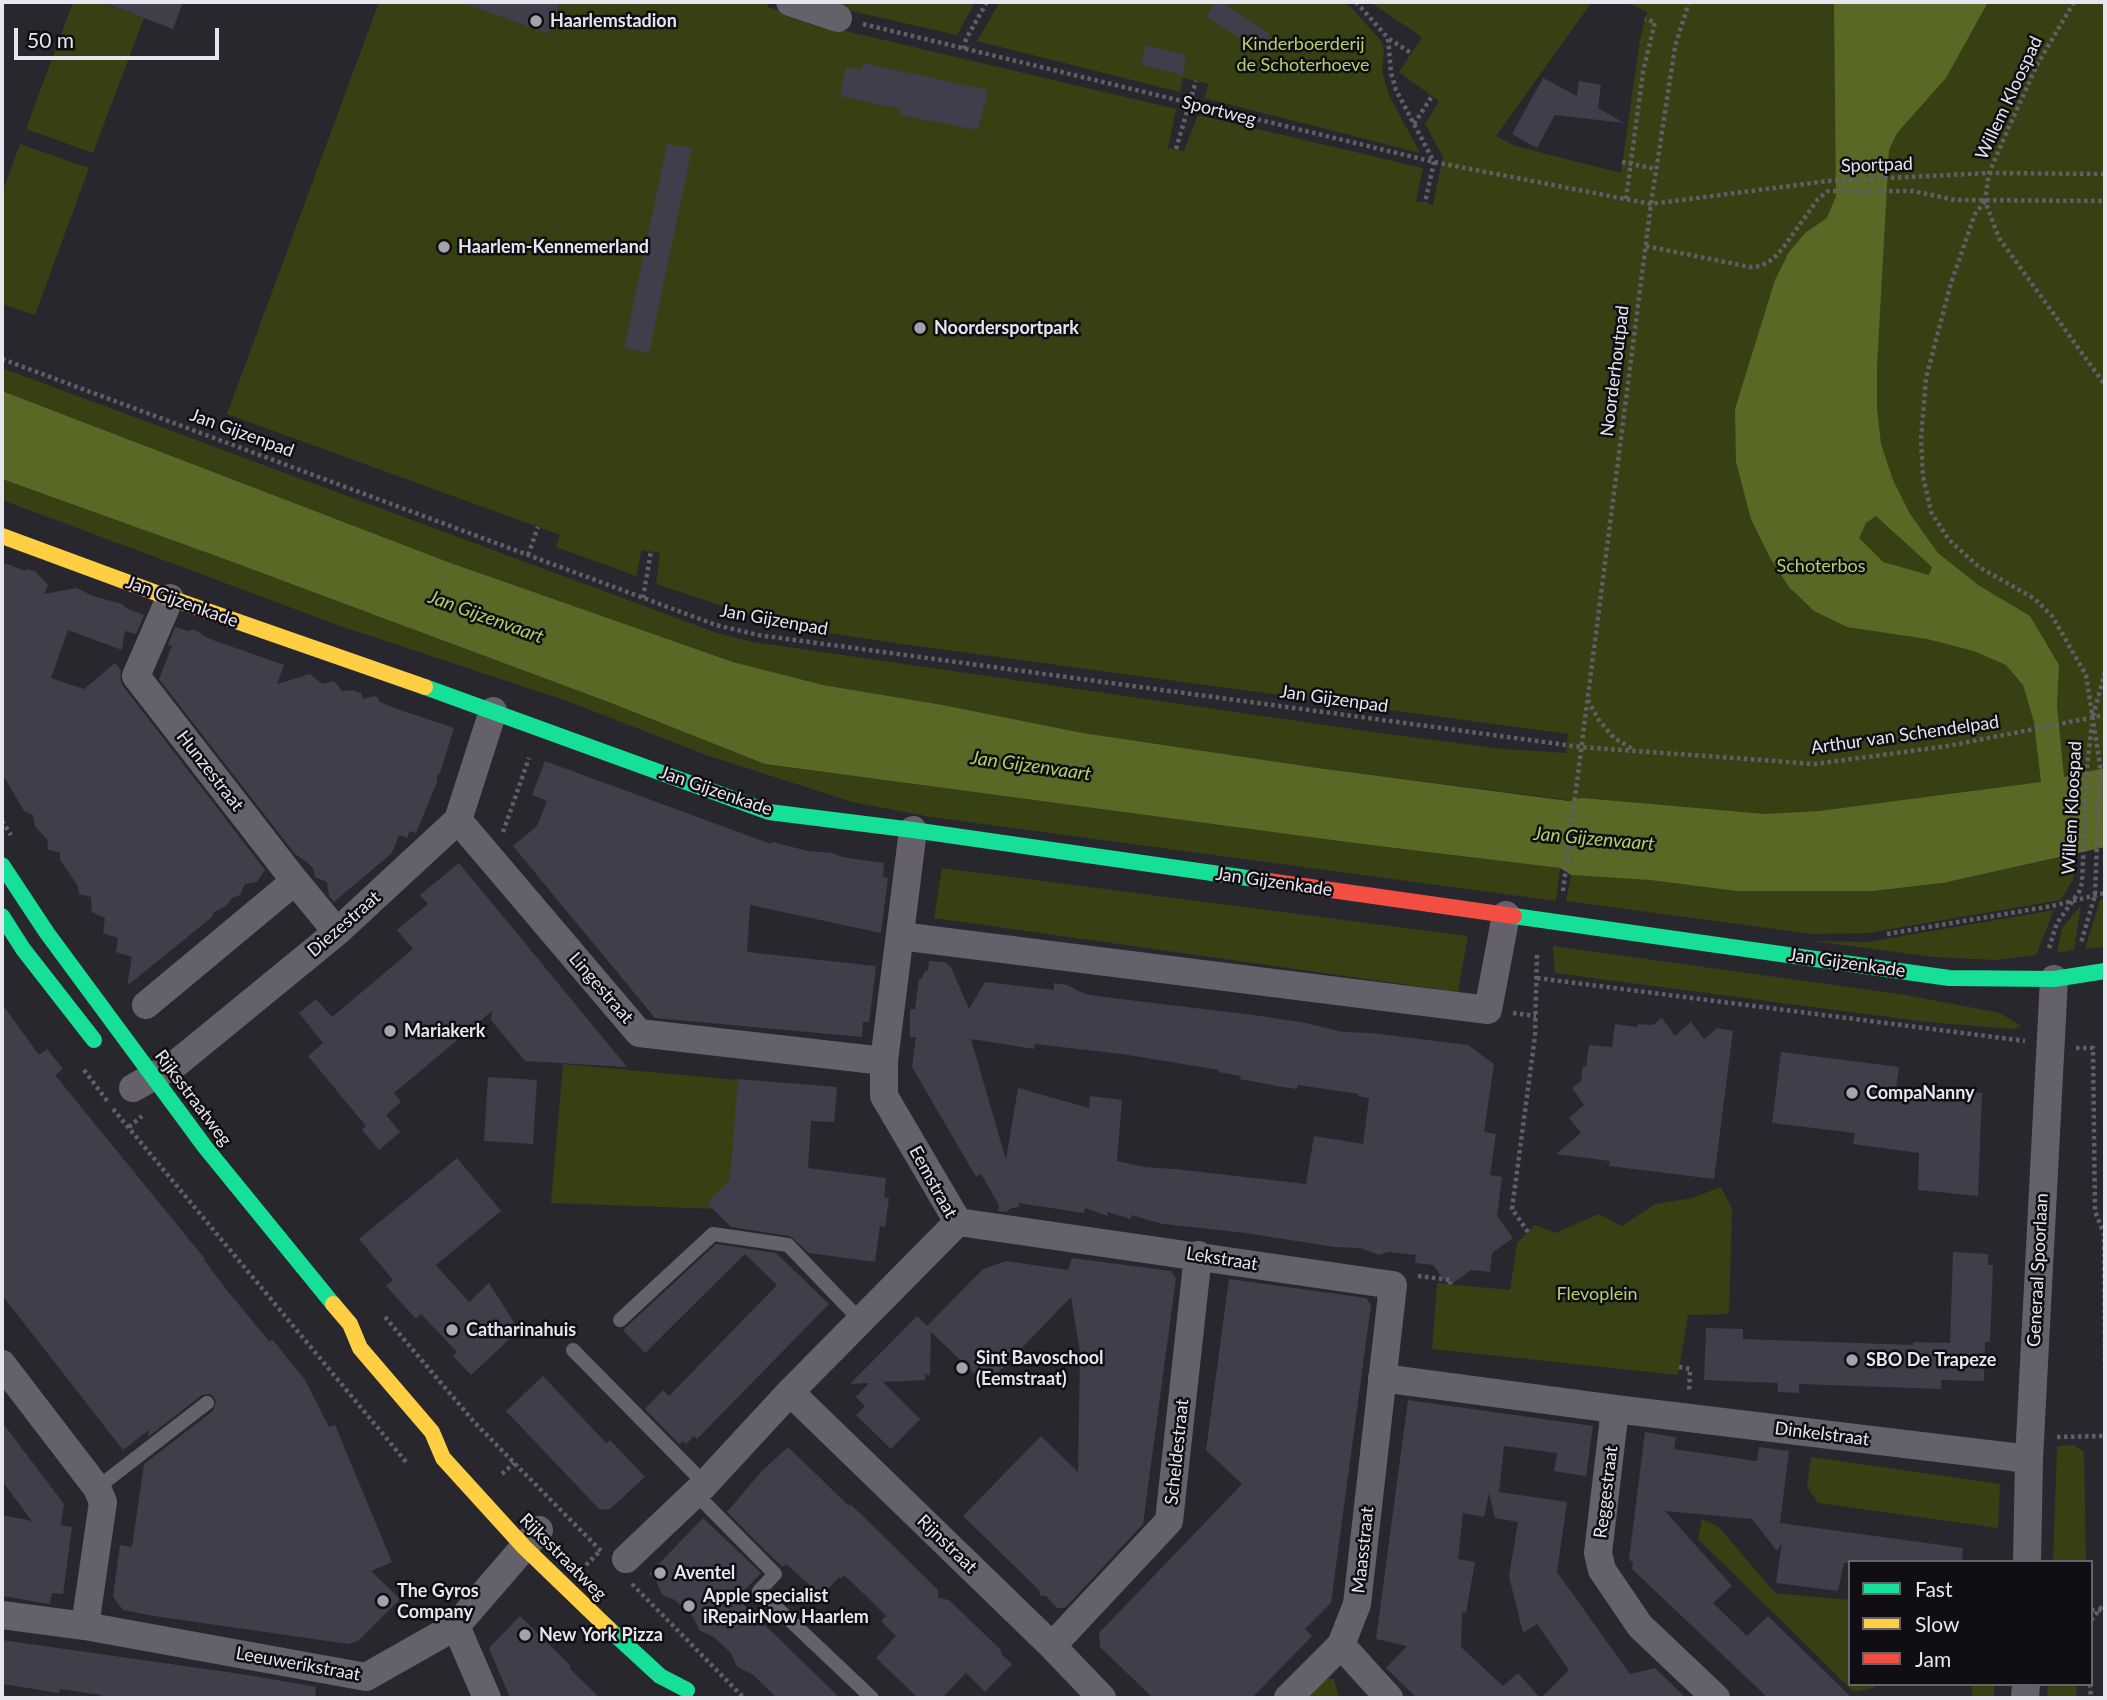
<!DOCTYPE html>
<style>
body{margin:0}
#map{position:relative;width:2107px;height:1700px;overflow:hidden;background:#28272d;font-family:Lato,sans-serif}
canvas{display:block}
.frame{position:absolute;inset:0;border:4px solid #e7e5ed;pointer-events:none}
.legend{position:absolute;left:1848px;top:1560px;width:245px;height:126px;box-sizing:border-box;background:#100e13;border:2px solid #66646a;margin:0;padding:9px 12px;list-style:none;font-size:21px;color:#e7e5ed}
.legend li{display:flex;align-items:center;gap:14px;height:35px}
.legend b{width:35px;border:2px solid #66646a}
.scale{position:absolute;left:14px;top:28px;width:205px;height:32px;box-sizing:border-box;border:4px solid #e7e5ed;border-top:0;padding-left:9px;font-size:21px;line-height:24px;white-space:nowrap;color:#e7e5ed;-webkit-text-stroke:5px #100e13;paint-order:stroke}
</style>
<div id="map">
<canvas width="2107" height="1700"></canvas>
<div class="frame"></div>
<ul class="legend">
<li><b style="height:9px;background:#16e098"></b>Fast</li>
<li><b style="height:9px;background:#ffcf43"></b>Slow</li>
<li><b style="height:9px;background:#f24e42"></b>Jam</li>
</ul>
<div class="scale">50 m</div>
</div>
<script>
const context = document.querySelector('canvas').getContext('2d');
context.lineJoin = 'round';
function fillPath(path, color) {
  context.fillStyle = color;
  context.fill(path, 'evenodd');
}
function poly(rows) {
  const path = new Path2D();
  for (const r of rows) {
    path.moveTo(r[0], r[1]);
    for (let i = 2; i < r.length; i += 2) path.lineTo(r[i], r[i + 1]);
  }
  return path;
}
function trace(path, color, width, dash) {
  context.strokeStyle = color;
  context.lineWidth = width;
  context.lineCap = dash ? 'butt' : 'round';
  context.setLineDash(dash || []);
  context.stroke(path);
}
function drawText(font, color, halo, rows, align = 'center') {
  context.font = font + ' Lato,sans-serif';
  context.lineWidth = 5;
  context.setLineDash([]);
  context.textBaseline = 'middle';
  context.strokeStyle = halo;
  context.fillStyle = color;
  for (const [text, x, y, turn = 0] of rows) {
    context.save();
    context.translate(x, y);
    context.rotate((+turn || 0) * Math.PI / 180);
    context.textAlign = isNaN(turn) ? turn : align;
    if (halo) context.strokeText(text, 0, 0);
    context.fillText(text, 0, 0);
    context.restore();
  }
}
fillPath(poly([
 [73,2,99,2,144,18,93,153,26,129],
 [379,2,769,2,768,7,833,28,1176,109,1168,148,1184,151,1198,115,1423,168,1416,201,1433,205,1443,157,1425,124,1439,101,1399,72,1422,37,1370,2,1592,2,1496,136,1515,146,1621,173,1640,40,1647,12,1627,2,2105,2,2105,803,1862,850,1560,799,1318,768,1083,733,943,705,823,685,733,662,448,562,2,391,2,368,717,633,753,642,1387,734,1503,749,1566,753,1568,734,902,644,808,630,756,617,656,584,660,553,642,550,636,576,556,547,560,535,227,414],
 [841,2,975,2,957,35,838,8],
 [1000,2,1343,2,1352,8,1381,41,1384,48,1382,71,1389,95,1420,153,1204,98,1209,84,1183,78,1180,92,977,41],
 [20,144,89,168,35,315,2,304,2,193],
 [2,479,219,557,611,703,765,764,1362,844,1560,868,1556,901,931,817,852,802,706,755,567,701,343,627,2,500],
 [2076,854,2073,879,2061,900,1868,933,1812,934,1566,901,1571,875,1873,891,1943,883],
 [942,868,1468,936,1458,992,934,918],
 [2105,898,2105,947,2085,949,2100,900],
 [2081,905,2074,950,2057,953,2062,928],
 [2054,910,2036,955,1997,960,1934,957,1812,941,1868,942],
 [1553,946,1906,995,2000,1013,2021,1026,2012,1029,1926,1022,1555,973],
 [563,1064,750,1081,740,1188,719,1209,551,1203],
 [1721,1187,1732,1209,1729,1314,1688,1315,1678,1375,1432,1349,1437,1283,1510,1290,1517,1243,1535,1225,1555,1233,1599,1214,1622,1226,1655,1204,1692,1198],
 [2074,1445,2084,1452,2086,1562,2053,1562,2057,1446],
 [1811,1457,2000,1484,1998,1528,1818,1503,1807,1487],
 [1702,1519,1719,1527,1775,1593,1850,1600,1850,1684,1877,1684,1873,1688,1854,1692,1698,1539],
 [1320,1678,1334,1679,1339,1698,1299,1698],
 [1973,1684,1994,1684,1994,1698,1971,1698],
 [2048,1684,2076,1684,2077,1698,2047,1698]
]), '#364013');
fillPath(poly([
 [1834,2,1988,2,1946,78,1897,133,1889,150,1877,366,1877,408,1881,444,1893,480,1910,514,1938,553,1978,585,2030,616,2059,665,2057,706,2064,777,2105,768,2105,847,1943,883,1873,891,1737,891,1650,880,1571,875,1560,868,1362,844,765,764,611,703,219,557,2,479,2,391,448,562,733,662,823,685,943,705,1083,733,1318,768,1569,801,1582,798,1765,814,1819,811,2041,782,2034,722,2023,685,2006,665,1974,651,1927,639,1847,627,1814,611,1789,587,1769,556,1751,519,1736,462,1735,409,1775,280,1789,252,1805,233,1827,218,1836,196],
 [1876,516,1932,567,1929,575,1883,562,1859,538,1866,523]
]), '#596824');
fillPath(poly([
 [107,2,183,2,173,29,107,4],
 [467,2,560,2,548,34,466,4],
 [1215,2,1221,2,1270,34,1259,51,1206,16],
 [1146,45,1186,55,1183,75,1141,65],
 [863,63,988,90,978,130,900,115,901,109,840,96,846,67,861,70],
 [1543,78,1577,96,1579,81,1601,85,1598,108,1624,123,1555,115,1537,148,1512,134],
 [667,144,692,148,649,353,624,348],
 [2,562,26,571,27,569,35,571,48,585,44,594,76,588,93,596,122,604,126,608,144,615,136,634,125,631,122,650,68,630,51,678,84,689,115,663,121,670,120,679,123,686,265,870,257,882,245,884,240,895,232,898,226,906,214,912,212,917,127,986,132,957,116,952,118,938,103,933,105,918,92,912,91,897,79,894,78,886,60,860,60,853,47,849,48,841,35,826,33,815,24,811,2,773],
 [175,627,188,631,193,629,210,639,284,665,277,684,310,674,322,684,334,681,342,691,352,690,361,693,363,699,376,696,380,702,394,708,454,728,440,773,437,776,437,782,416,833,410,831,407,838,399,835,392,853,334,902,329,896,327,882,315,877,314,870,308,863,295,854,159,679,172,646,168,645],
 [545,761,771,844,773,842,808,851,833,853,842,857,884,863,883,877,888,878,881,933,750,905,747,952,876,966,870,1016,869,1022,863,1022,862,1037,655,1018,513,846,537,826,547,801,532,795],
 [459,863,627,1067,525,1061,491,1020,492,1011,394,1093,401,1102,386,1115,400,1132,379,1150,362,1130,366,1126,308,1056,323,1043,299,1013,316,999,332,1017,413,949,397,930,428,904,420,895],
 [929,961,944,962,951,967,969,1009,985,982,1054,990,1054,983,1067,985,1085,994,1104,997,1261,1016,1306,1023,1343,1032,1371,1033,1468,1045,1494,1064,1484,1132,1496,1134,1490,1175,1502,1177,1497,1216,1513,1238,1492,1253,1490,1272,1471,1270,1449,1286,1433,1265,1415,1263,1416,1255,1388,1252,1379,1255,1360,1248,1334,1247,1246,1233,1163,1224,1131,1215,1131,1219,1107,1212,1108,1216,1085,1208,1084,1213,1018,1203,1020,1207,1011,1208,1006,1212,998,1211,999,1205,981,1174,976,1177,912,1067,916,1037,910,1037,910,1009,915,1009,919,979,921,979,925,971,928,971],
 [971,1039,1034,1049,1035,1044,1122,1054,1219,1070,1218,1072,1241,1076,1240,1079,1277,1086,1297,1089,1298,1085,1359,1094,1358,1096,1369,1098,1363,1144,1314,1136,1306,1184,1175,1169,1144,1167,1117,1161,1122,1100,1090,1096,1089,1108,1018,1088,1006,1160],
 [2,1004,39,1055,47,1049,63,1069,55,1075,205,1259,204,1260,226,1289,269,1341,273,1340,305,1380,329,1427,335,1425,392,1562,371,1571,400,1599,358,1641,348,1644,154,1616,123,1610,113,1597,120,1545,132,1547,144,1464,213,1411,216,1401,211,1394,202,1395,148,1437,149,1430,123,1450,2,1295],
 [1662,1018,1675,1036,1691,1022,1704,1039,1717,1028,1733,1031,1714,1179,1609,1166,1610,1161,1556,1154,1581,1133,1569,1118,1584,1105,1572,1088,1581,1081,1583,1066,1586,1067,1589,1045,1612,1047,1615,1024,1637,1027,1638,1024,1653,1025],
 [1781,1052,1899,1067,1896,1089,1982,1093,1978,1196,1918,1190,1919,1153,1853,1144,1855,1133,1772,1123],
 [488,1077,537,1080,533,1144,484,1141],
 [738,1079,837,1087,834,1122,811,1121,808,1168,886,1178,884,1197,889,1198,885,1227,880,1226,875,1262,809,1253,790,1236,731,1227,707,1203,730,1180],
 [457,1158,501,1211,436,1265,469,1302,489,1283,519,1330,471,1375,453,1356,457,1352,421,1314,416,1319,386,1286,393,1280,359,1239],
 [716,1244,776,1253,829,1304,697,1439,694,1436,686,1444,683,1441,679,1444,645,1409,663,1390,669,1396,777,1285,745,1254,645,1353,623,1330],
 [1953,1252,1988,1254,1988,1265,1993,1265,1990,1342,1985,1342,1984,1381,1941,1380,1941,1389,1799,1384,1799,1393,1778,1392,1778,1383,1704,1380,1706,1328,1743,1329,1743,1339,1913,1345,1913,1342,1950,1343],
 [1072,1258,1171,1271,1176,1278,1143,1524,1065,1608,1057,1608,1046,1596,1040,1596,1039,1590,963,1516,1041,1436,1078,1472,1080,1352,1071,1297,986,1385,931,1332,930,1375,925,1374,925,1380,883,1382,920,1419,891,1449,856,1415,865,1406,856,1397,869,1383,850,1384,917,1316,927,1326,983,1269,1006,1261,1068,1270],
 [1229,1279,1366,1298,1371,1305,1331,1603,1305,1629,1312,1636,1252,1698,1153,1698,1100,1647,1099,1633,1242,1484,1206,1450],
 [543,1376,606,1443,610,1440,645,1477,610,1509,600,1510,506,1411],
 [1408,1400,1593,1426,1586,1476,1554,1471,1557,1453,1504,1446,1499,1492,1567,1502,1557,1572,1630,1674,1655,1668,1686,1698,1541,1698,1569,1670,1537,1624,1523,1633,1509,1576,1518,1522,1495,1518,1489,1493,1484,1517,1463,1513,1458,1559,1475,1562,1466,1613,1462,1612,1461,1647,1503,1686,1518,1673,1540,1698,1417,1698,1386,1668,1407,1646,1376,1639],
 [2,1422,64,1504,61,1525,72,1527,63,1594,52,1593,50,1604,2,1596,2,1515,32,1521,2,1481],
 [1645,1432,1676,1437,1674,1449,1757,1461,1759,1447,1789,1451,1780,1523,1963,1548,1962,1562,1844,1563,1838,1591,1776,1583,1782,1543,1777,1551,1752,1519,1665,1511,1732,1586,1713,1603,1747,1636,1768,1616,1852,1698,1768,1698,1632,1569,1633,1563,1629,1559],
 [788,1447,849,1506,850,1504,865,1518,938,1590,938,1598,949,1600,1001,1650,1001,1654,1012,1664,985,1692,966,1673,942,1698,918,1698,876,1658,896,1636,881,1621,886,1616,863,1593,844,1575,841,1579,839,1577,822,1596,786,1564,783,1567,774,1559,727,1512,761,1472],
 [703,1518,761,1573,737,1598,840,1698,777,1698,752,1674,737,1667,731,1653,714,1637,700,1631,693,1617,675,1600,662,1595,656,1580,649,1574],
 [520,1616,571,1666,569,1668,600,1698,510,1698,489,1648],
 [2,1640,248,1675,316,1687,315,1698,101,1698,101,1695,60,1689,59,1693,2,1684]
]), '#413d4b');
trace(poly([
 [1356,2,1388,38,1391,73,1396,90,1434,162,1425,203],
 [2074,2,2037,65,2009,127,1989,173,1985,201,1999,238,2105,385],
 [863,24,1434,162,1651,204,1828,181,1989,173,2105,174],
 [1389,39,1411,53],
 [964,49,966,39,987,2],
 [1414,124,1432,96],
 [1176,149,1196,81],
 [1622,162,1656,169],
 [1626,199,1643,72,1655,22,1645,19],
 [1985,201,1975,214,1951,283,1926,378,1921,440,1923,476,1931,512,1949,540,1979,567,2035,599,2052,616,2086,675,2100,765,2095,895,2081,943],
 [1646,246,1750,267,1761,266,1773,259,1783,248,1818,199,1828,191,1913,191,1955,200,2105,201],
 [2,359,716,625,758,635,1581,747,1815,764,1948,746,2105,715],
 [528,555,538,527],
 [643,598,651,551],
 [1588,700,1598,719,1614,738,1633,749],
 [2093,716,2105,672],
 [2,821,11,835],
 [503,832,529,758],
 [1563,891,1651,204,1675,47,1689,2],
 [1887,934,2052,906,2105,893],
 [2049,948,2057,923,2079,892,2082,883,2087,767,2092,724],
 [1537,978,2025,1041],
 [1513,1013,1536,1016],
 [2076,1048,2093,1048,2095,1211,2104,1234,2105,1370],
 [84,1070,108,1102],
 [113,1109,407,1463],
 [129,1127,142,1116],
 [1528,1232,1512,1209,1535,1036,1537,952],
 [1418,1276,1451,1280,1450,1284],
 [385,1317,475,1423,602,1552],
 [1679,1367,1690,1369,1689,1392],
 [2057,1437,2105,1436],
 [502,1474,514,1463],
 [586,1565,600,1551],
 [632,1584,744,1698],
 [2091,1610,2105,1610],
 [2091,1620,2105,1603],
 [2090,1684,2091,1698]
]), '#605e66', 4.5, [3.5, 3.5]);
trace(poly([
 [620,1320,713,1234,788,1245,861,1321],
 [573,1350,705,1484],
 [97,1488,207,1403],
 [695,1493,775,1574,759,1591,872,1698]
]), '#64616b', 14);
trace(poly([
 [790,2,838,18],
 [170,598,136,676,295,881,337,932],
 [458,820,639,1033,884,1061],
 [913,830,884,1061,884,1096,958,1222],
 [900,936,1488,1010,1506,915],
 [146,1005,295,881],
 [133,1088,177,1063,337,932,458,820,493,711],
 [958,1222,1393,1285,1357,1604,1341,1645,1288,1698],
 [2,1364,97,1488,103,1502,85,1626],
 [1382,1378,1615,1409,2029,1459],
 [790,1392,1052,1646,1102,1698],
 [1615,1409,1598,1553,1602,1570,1640,1626,1716,1698],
 [626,1559,705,1484,790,1392,958,1222],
 [2027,1562,2029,1459,2054,979],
 [2,1615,85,1626,366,1677,456,1626,539,1530],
 [456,1626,487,1698],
 [1341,1645,1389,1698],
 [1052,1646,1169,1521,1198,1255],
 [2025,1698,2026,1684]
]), '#64616b', 28);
trace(poly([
 [425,687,769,812,913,830,1261,880],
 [2,865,47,933,205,1147,333,1304],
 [2,916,23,949,94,1040],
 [1514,916,1949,978,2054,979,2105,971],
 [609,1629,660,1676,687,1690]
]), '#16e098', 16);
trace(poly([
 [2,536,170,598,425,687],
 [333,1304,350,1324,360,1348,432,1432,443,1458,524,1547,609,1629]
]), '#ffcf43', 16);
trace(poly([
 [1261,880,1514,916]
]), '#f24e42', 16);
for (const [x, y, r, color] of [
 [536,21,7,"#a4a2aa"],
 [444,247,7,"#a4a2aa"],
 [920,328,7,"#a4a2aa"],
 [390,1031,7,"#a4a2aa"],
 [1852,1093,7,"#a4a2aa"],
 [452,1330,7,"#a4a2aa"],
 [1852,1360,7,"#a4a2aa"],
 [962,1368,7,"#a4a2aa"],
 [660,1573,7,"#a4a2aa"],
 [383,1601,7,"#a4a2aa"],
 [689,1606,7,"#a4a2aa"],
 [525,1635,7,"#a4a2aa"]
]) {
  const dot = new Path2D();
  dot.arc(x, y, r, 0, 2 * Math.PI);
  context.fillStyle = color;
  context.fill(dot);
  trace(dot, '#100e13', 2.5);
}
drawText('bold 18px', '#e7e5ed', '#100e13', [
 ["Haarlemstadion",550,21],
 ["Haarlem-Kennemerland",458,247],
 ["Noordersportpark",934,328],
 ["Mariakerk",404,1031],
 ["CompaNanny",1866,1093],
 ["Catharinahuis",466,1330],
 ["Sint Bavoschool",976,1358],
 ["(Eemstraat)",976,1379],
 ["SBO De Trapeze",1866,1360],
 ["Aventel",674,1573],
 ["The Gyros",397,1591],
 ["Company",397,1612],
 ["Apple specialist",703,1596],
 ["iRepairNow Haarlem",703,1617],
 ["New York Pizza",539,1635]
], 'left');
drawText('18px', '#b7d06a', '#100e13', [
 ["Kinderboerderij",1303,44],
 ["de Schoterhoeve",1303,65],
 ["Schoterbos",1821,566],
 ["Flevoplein",1597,1294]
]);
drawText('18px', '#e7e5ed', '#100e13', [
 ["Willem Kloospad",2009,98,-65],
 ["Sportweg",1219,111,14],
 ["Sportpad",1877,165,-2],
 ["Noorderhoutpad",1615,371,-83],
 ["Jan Gijzenpad",242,433,20],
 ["Jan Gijzenkade",182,602,20],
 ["Jan Gijzenpad",774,620,10],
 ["Jan Gijzenpad",1334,699,8],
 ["Arthur van Schendelpad",1905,735,-8],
 ["Hunzestraat",210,771,52],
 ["Jan Gijzenkade",716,791,19],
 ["Willem Kloospad",2072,808,-87],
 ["Jan Gijzenkade",1274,882,8],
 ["Diezestraat",344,924,-41],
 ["Jan Gijzenkade",1847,963,8],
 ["Lingestraat",601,988,49],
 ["Rijksstraatweg",193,1098,53],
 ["Eemstraat",933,1182,61],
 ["Lekstraat",1222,1259,9],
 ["Generaal Spoorlaan",2038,1270,-87],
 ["Dinkelstraat",1822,1434,7],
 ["Scheldestraat",1177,1452,-84],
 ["Reggestraat",1606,1492,-83],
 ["Rijnstraat",947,1544,44],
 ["Maasstraat",1363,1550,-84],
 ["Rijksstraatweg",563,1557,45],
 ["Leeuwerikstraat",298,1664,10]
]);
drawText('italic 19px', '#b5ce68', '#100e13', [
 ["Jan Gijzenvaart",486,617,20],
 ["Jan Gijzenvaart",1031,766,8],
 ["Jan Gijzenvaart",1594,839,5]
]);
</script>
